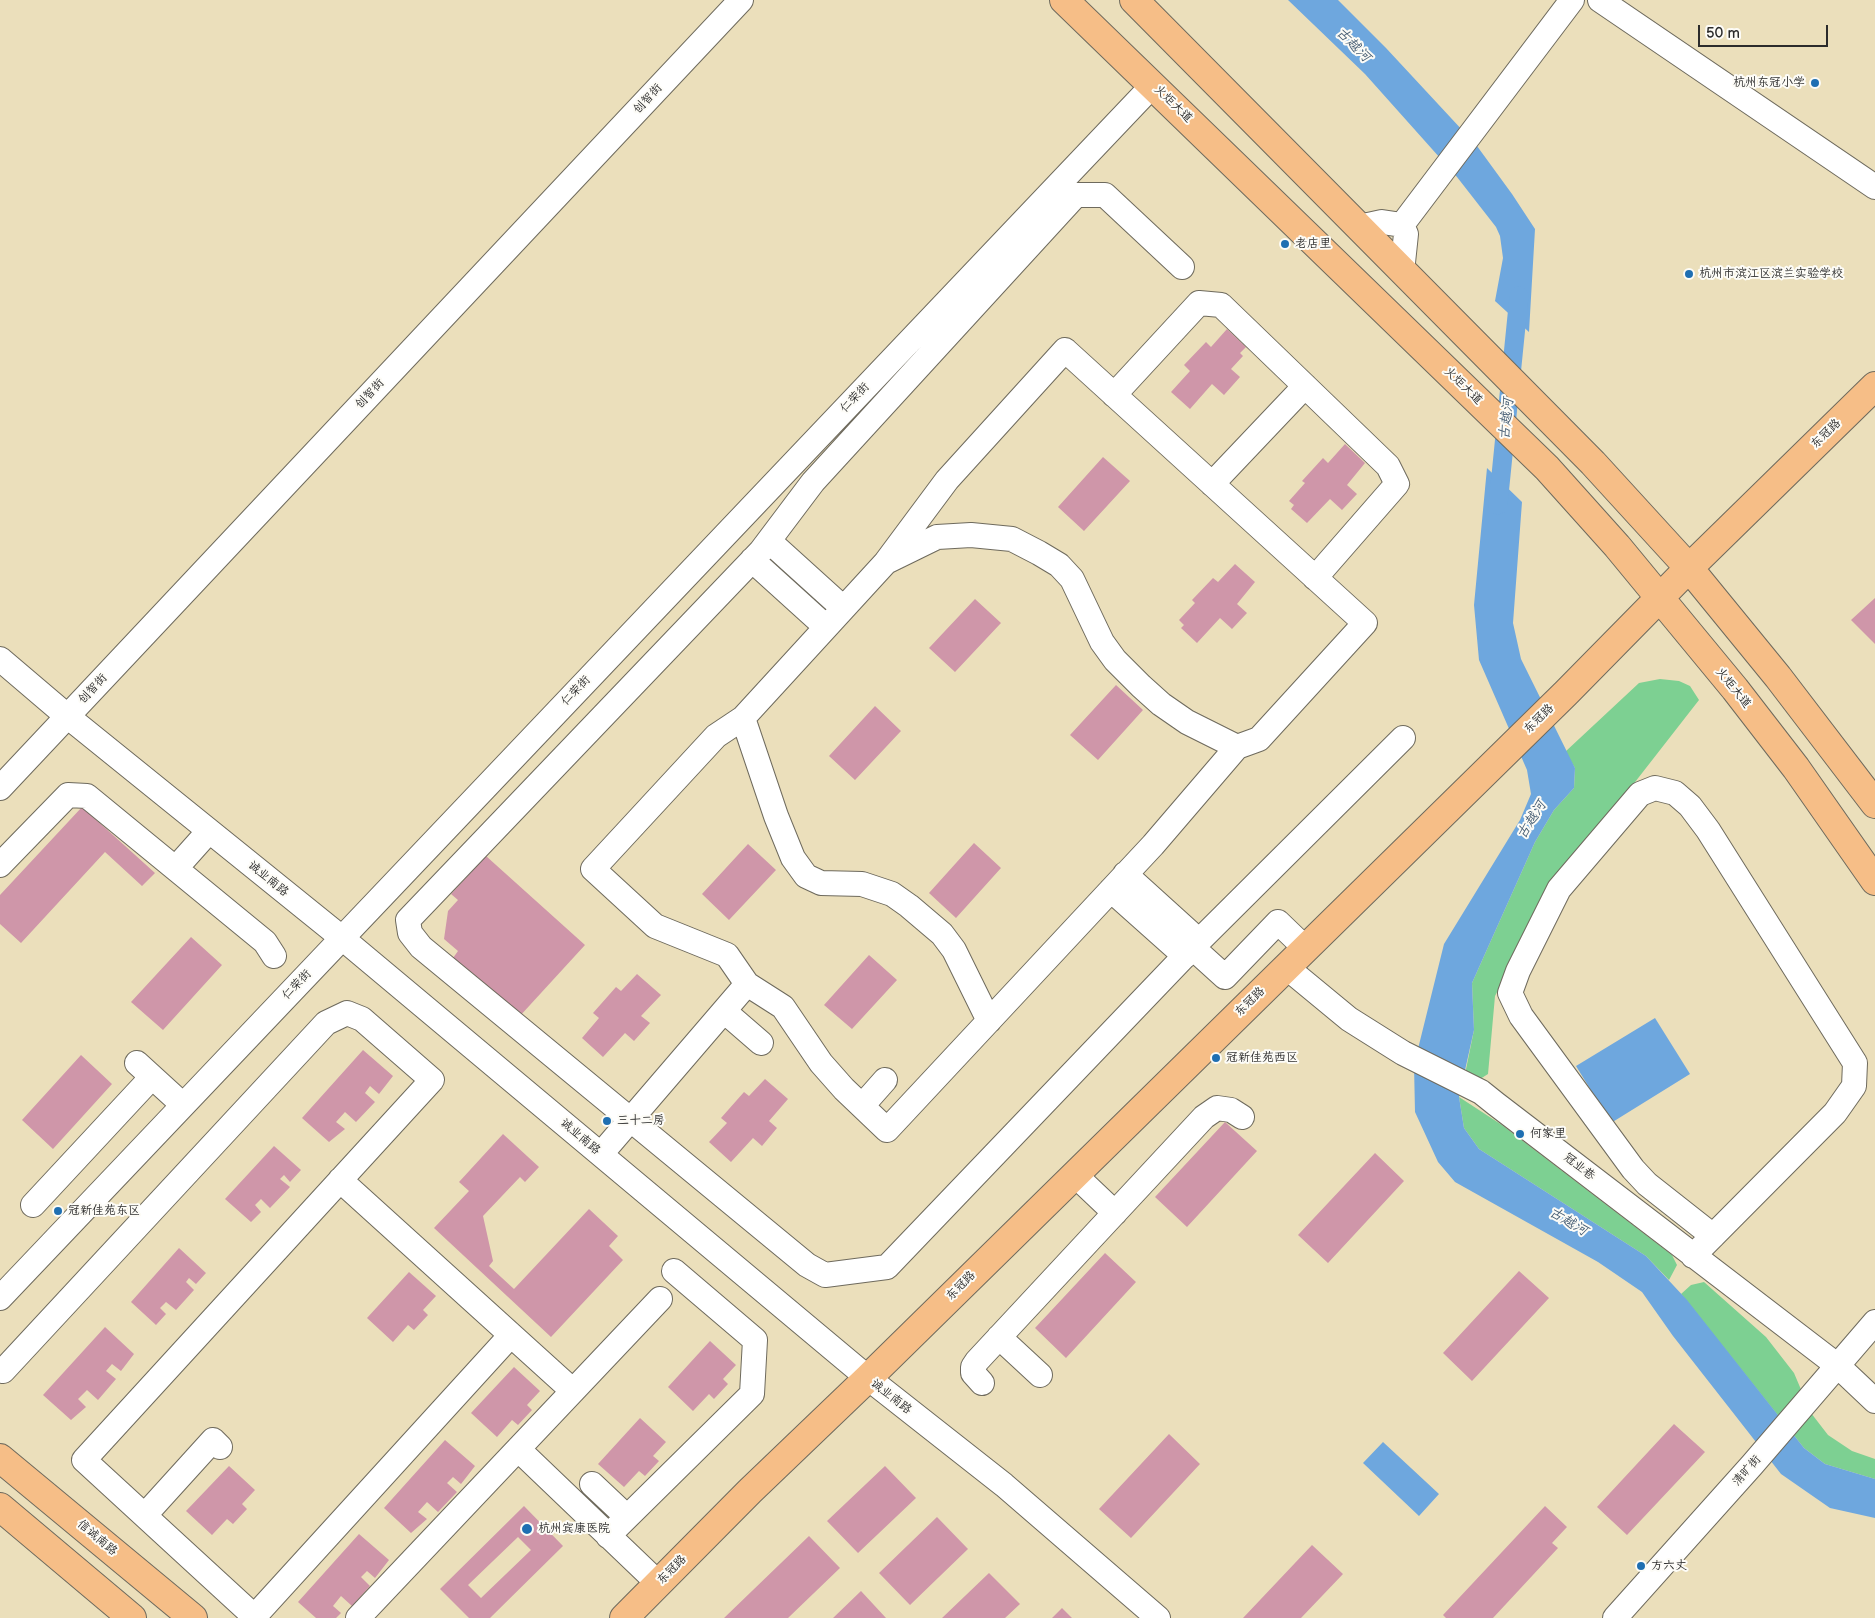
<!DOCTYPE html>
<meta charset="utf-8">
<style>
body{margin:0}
#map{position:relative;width:1875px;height:1618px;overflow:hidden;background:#ebdfbb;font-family:"Balsamiq Sans",sans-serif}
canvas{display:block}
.scale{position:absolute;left:1698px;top:25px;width:130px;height:22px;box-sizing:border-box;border:2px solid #2b2b2b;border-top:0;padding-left:6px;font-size:15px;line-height:18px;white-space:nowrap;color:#2b2b2b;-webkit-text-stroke:4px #fdfcf7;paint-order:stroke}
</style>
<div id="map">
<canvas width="1875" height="1618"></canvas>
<div class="scale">50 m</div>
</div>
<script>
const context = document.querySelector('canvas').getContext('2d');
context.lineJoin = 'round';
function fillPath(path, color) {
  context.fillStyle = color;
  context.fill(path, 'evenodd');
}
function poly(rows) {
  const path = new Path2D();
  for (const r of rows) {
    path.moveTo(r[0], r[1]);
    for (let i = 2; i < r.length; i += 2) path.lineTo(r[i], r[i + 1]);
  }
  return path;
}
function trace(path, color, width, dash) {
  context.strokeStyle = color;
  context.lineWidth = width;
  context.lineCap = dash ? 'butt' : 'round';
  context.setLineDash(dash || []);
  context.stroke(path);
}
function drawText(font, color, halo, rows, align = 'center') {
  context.font = font + ' "Balsamiq Sans","LXGW WenKai TC",sans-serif';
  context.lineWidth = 4;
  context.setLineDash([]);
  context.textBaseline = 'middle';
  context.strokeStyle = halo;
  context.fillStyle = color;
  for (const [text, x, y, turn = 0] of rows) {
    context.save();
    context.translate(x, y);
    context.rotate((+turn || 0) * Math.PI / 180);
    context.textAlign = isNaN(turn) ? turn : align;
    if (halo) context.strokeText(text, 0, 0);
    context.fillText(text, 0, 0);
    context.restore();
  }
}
fillPath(poly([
 [1660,679,1679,681,1690,686,1699,700,1547,895,1495,996,1488,1074,1477,1081,1464,1079,1474,1030,1472,983,1535,842,1554,810,1574,788,1575,768,1565,752,1639,683],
 [1459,1097,1502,1125,1672,1255,1677,1265,1669,1280,1646,1256,1479,1149,1464,1128],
 [1704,1282,1766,1337,1794,1373,1811,1413,1828,1435,1852,1451,1875,1459,1875,1479,1825,1464,1804,1448,1681,1294,1691,1285]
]), '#7dd092');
fillPath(poly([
 [1288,0,1338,0,1386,48,1477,146,1512,194,1535,229,1529,332,1495,301,1503,258,1500,236,1496,227,1457,177,1365,74],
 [1487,468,1522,502,1513,623,1521,659,1575,768,1574,788,1554,810,1535,842,1472,983,1474,1030,1459,1097,1464,1128,1479,1149,1646,1256,1687,1300,1804,1448,1825,1464,1875,1479,1875,1518,1830,1508,1781,1474,1673,1336,1642,1292,1598,1262,1455,1182,1438,1162,1415,1112,1414,1065,1444,944,1520,820,1531,794,1527,770,1479,660,1474,605],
 [1655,1018,1690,1074,1611,1123,1576,1066],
 [1383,1442,1439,1494,1419,1516,1363,1463]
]), '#6ea7de');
trace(poly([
 [1498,505,1519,296]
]), '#6ea7de', 19);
fillPath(poly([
 [1227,329,1246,347,1240,353,1243,356,1231,369,1240,377,1224,395,1212,384,1190,409,1171,392,1190,371,1184,365,1206,342,1211,347],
 [1345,444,1365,463,1347,485,1357,494,1342,510,1330,499,1307,523,1291,509,1294,505,1289,501,1305,483,1302,481,1323,458,1328,463],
 [1103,457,1130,481,1084,531,1058,507],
 [1235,564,1255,582,1237,604,1247,613,1232,629,1220,618,1197,643,1181,628,1184,625,1179,620,1195,603,1192,600,1213,578,1218,582],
 [1875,598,1875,644,1851,620],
 [975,599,1001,623,955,672,929,648],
 [1116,685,1143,710,1098,760,1070,735],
 [875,706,901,731,855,780,829,756],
 [82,807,155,873,142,886,105,852,21,943,0,924,0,895],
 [974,843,1001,868,956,918,929,893],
 [748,844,776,870,729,920,702,894],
 [486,856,585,945,519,1017,453,958,458,951,444,939,448,911,458,900,451,894],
 [191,937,222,965,163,1030,131,1002],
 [869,955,897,980,852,1029,824,1005],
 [637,974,661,995,641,1016,650,1023,634,1041,625,1033,603,1057,582,1038,599,1018,593,1013,616,987,621,991],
 [363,1050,393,1076,379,1094,370,1086,365,1093,375,1102,356,1122,345,1112,336,1122,345,1129,329,1142,302,1118],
 [81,1055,112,1084,53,1149,22,1120],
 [765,1079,788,1099,769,1121,777,1128,762,1146,753,1138,731,1162,709,1142,727,1123,721,1118,744,1092,749,1096],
 [1225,1122,1257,1151,1187,1227,1155,1197],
 [503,1134,539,1167,525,1182,520,1177,483,1216,493,1261,489,1266,514,1289,589,1209,618,1236,609,1246,623,1260,551,1337,434,1228,469,1191,459,1182],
 [274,1146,301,1170,290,1182,284,1175,280,1179,290,1187,270,1208,261,1199,255,1205,261,1212,251,1222,225,1199],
 [1375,1153,1404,1181,1328,1263,1298,1235],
 [179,1248,206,1273,196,1284,189,1278,186,1282,194,1290,176,1310,166,1302,160,1308,166,1314,156,1325,131,1302],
 [1105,1253,1136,1282,1066,1358,1035,1328],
 [1519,1271,1549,1298,1472,1381,1443,1353],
 [409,1272,436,1296,423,1310,428,1315,414,1330,408,1325,393,1342,367,1318],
 [105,1327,134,1354,121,1371,112,1364,106,1371,116,1379,98,1400,87,1390,78,1399,86,1407,71,1420,43,1395],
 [710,1341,736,1365,723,1379,728,1384,714,1399,709,1394,693,1411,668,1387],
 [514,1367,540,1391,527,1405,532,1410,518,1425,512,1420,497,1437,471,1413],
 [640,1418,666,1442,653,1456,659,1461,645,1476,639,1471,624,1487,598,1464],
 [1674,1424,1705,1452,1627,1535,1597,1507],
 [1169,1434,1200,1464,1131,1538,1099,1509],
 [445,1440,475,1466,461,1484,453,1477,447,1483,457,1492,438,1512,427,1502,418,1512,427,1519,411,1533,384,1508],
 [229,1466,255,1490,242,1504,247,1509,233,1524,227,1519,212,1535,186,1511],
 [885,1466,916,1498,858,1553,827,1521],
 [524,1506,563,1546,490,1618,469,1618,440,1589],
 [518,1537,531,1550,481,1598,468,1585],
 [1545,1506,1567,1527,1552,1543,1558,1548,1493,1618,1446,1618,1443,1615],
 [937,1517,968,1549,910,1605,879,1573],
 [359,1534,389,1560,375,1578,367,1571,361,1577,370,1586,352,1606,341,1596,333,1606,341,1613,336,1618,316,1618,298,1602],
 [809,1536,840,1568,788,1618,724,1618],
 [1312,1545,1343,1574,1301,1618,1243,1618],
 [989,1573,1020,1604,1005,1618,942,1618],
 [861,1591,886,1618,833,1618],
 [1062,1608,1072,1618,1052,1618]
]), '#cf96a9');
const minor = poly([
 [1600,0,1875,187],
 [1402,225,1572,0],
 [1402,225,1406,234,1402,272],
 [1359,227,1382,222,1402,225],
 [1182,267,1105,195,1076,195,813,482,761,551,408,920,410,933,421,947,807,1265,825,1275,887,1267,1199,941,1403,738],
 [1065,350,1365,623,1259,739,1237,747,1153,845,887,1130,844,1089,821,1063,783,1007,747,984,727,955,655,926,593,869,716,736,743,718,886,562,947,480,1065,350],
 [1114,395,1199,303,1221,305,1388,466,1397,484,1315,578],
 [1212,484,1305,386],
 [769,541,843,608],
 [752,560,826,627],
 [888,561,937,537,971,535,1012,539,1039,553,1059,565,1072,579,1102,642,1115,660,1141,686,1161,704,1187,722,1237,747],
 [0,659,67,716,342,938,868,1378,1004,1485,1158,1618],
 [743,718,776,816,793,858,806,876,821,883,862,884,892,894,909,906,942,934,954,950,989,1021],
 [0,788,741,0],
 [0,865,68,795,87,796,265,942,274,956],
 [176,868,209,831],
 [1125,874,1199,941],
 [1111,890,1185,956],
 [1193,948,1225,977,1278,922,1305,948],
 [1286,967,1349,1019,1403,1053,1481,1092,1496,1104,1838,1366,1875,1401],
 [724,1011,761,1043],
 [137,1063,183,1105],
 [862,1106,885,1080],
 [601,1154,747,984],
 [1075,1175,1115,1213],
 [340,1180,573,1391],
 [33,1205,152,1077],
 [1693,1256,1835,1113,1854,1086,1855,1063,1708,830,1690,806,1675,793,1655,788,1640,794,1559,889,1518,971,1510,993,1521,1016,1633,1169,1647,1184,1713,1236],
 [0,1298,1153,85],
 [999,1337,1040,1375],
 [3,1371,326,1023,347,1013,362,1019,432,1080,84,1460,256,1618],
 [982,1383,973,1373,973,1367,977,1361,1204,1117,1217,1108,1231,1110,1242,1117],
 [518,1449,658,1583],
 [592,1484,627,1517],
 [145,1515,213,1440,220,1447],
 [608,1536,752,1394,755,1340,674,1271],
 [254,1617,511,1335],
 [358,1618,660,1299],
 [1615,1618,1752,1465,1875,1322]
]);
const major = poly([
 [1064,0,1547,468,1617,546,1735,689,1796,768,1875,881],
 [1134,0,1593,463,1689,568,1778,677,1875,804],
 [0,1458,193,1618],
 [0,1507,132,1618],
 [624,1618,750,1491,868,1378,1566,693,1689,568,1875,386]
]);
trace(minor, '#6e6a5d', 26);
trace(major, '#6e6a5d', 30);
trace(minor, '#fff', 24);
trace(major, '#f6be87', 28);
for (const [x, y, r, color] of [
 [1815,83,5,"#1f6fb2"],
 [1285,244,5,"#1f6fb2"],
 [1689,274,5,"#1f6fb2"],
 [1216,1058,5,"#1f6fb2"],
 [607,1121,5,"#1f6fb2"],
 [1520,1134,5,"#1f6fb2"],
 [58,1211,5,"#1f6fb2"],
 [527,1529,6,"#1f6fb2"],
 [1641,1566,5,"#1f6fb2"]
]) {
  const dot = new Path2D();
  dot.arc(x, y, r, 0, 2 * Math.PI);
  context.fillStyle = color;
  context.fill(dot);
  trace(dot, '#fdfcf7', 2);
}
drawText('12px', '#2b2b2b', '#fdfcf7', [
 ["杭州东冠小学",1805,83,"right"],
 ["老店里",1295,244],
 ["杭州市滨江区滨兰实验学校",1699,274],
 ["冠新佳苑西区",1226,1058],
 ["三十二房",617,1121],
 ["何家里",1530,1134],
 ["冠新佳苑东区",68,1211],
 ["杭州宾康医院",538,1529],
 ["方六丈",1651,1566]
], 'left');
drawText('12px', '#2b2b2b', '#fdfcf7', [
 ["创智街",648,99,-47],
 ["火炬大道",1173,104,44],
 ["火炬大道",1463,386,44],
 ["创智街",370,394,-47],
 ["仁荣街",855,398,-46],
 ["东冠路",1826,434,-44],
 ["火炬大道",1733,688,51],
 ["创智街",93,689,-47],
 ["仁荣街",576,691,-46],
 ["东冠路",1539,719,-44],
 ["诚业南路",268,879,39],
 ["仁荣街",297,985,-46],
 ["东冠路",1250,1002,-44],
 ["诚业南路",580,1137,40],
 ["冠业巷",1579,1167,38],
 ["东冠路",961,1286,-45],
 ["诚业南路",891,1397,38],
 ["清旷街",1747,1471,-49],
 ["信诚南路",97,1538,40],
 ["东冠路",672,1570,-45]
]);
drawText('italic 14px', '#465d73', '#fdfcf7', [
 ["古越河",1353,45,45],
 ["古越河",1507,419,-84],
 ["古越河",1532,820,-58],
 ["古越河",1568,1222,31]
]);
</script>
